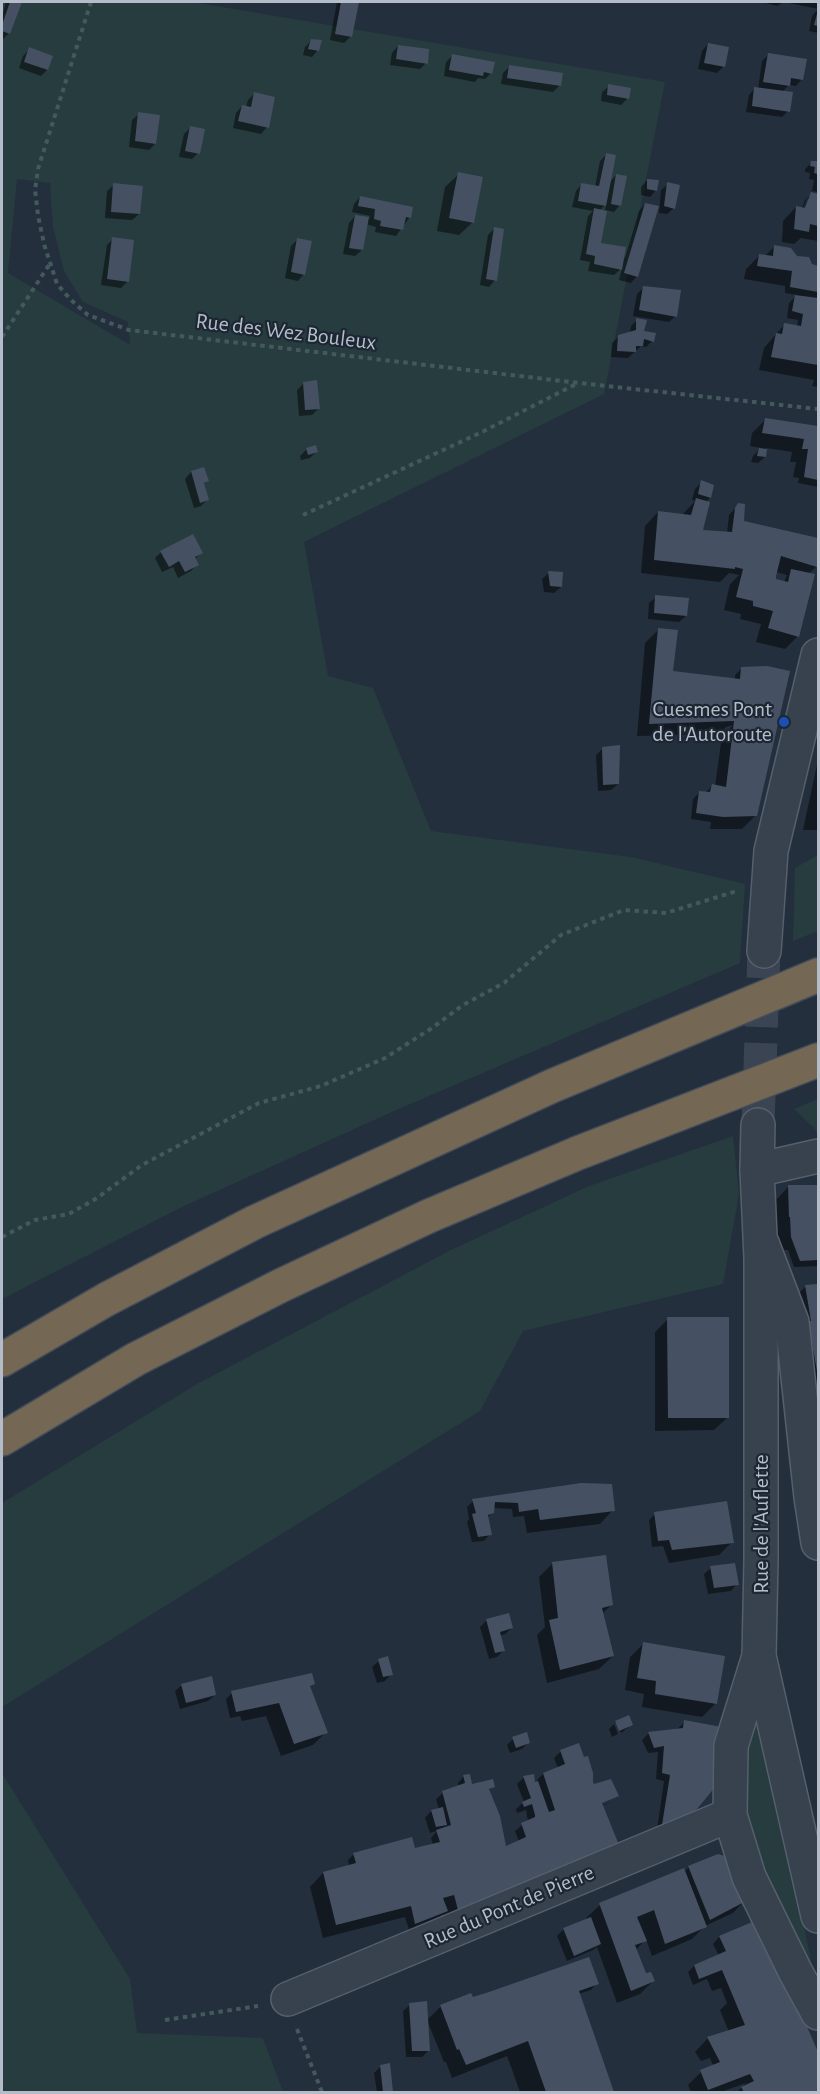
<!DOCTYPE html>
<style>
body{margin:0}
#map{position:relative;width:820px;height:2094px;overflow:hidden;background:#242f3e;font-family:"Alegreya Sans",sans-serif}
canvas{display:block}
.frame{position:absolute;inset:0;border:3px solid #b4bcc9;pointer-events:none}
</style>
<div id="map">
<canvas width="820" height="2094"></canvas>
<div class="frame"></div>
</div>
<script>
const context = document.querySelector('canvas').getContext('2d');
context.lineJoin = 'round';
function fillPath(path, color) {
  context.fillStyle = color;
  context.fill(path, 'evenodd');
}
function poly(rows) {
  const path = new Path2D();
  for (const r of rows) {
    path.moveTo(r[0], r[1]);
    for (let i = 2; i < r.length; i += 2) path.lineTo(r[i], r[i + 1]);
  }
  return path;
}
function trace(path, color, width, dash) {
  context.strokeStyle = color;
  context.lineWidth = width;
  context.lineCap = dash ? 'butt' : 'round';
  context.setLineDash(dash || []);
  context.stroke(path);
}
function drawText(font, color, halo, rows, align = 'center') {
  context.font = font + ' "Alegreya Sans",sans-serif';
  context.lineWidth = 4.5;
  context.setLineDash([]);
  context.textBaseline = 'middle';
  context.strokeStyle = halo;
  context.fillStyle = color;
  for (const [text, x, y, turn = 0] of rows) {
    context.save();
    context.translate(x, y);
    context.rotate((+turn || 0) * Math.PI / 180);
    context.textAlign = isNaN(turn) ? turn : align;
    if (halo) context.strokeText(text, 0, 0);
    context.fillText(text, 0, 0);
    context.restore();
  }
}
fillPath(poly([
 [2,2,193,2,665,82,604,394,304,542,328,676,373,688,431,831,631,857,745,884,740,963,394,1111,182,1207,2,1299],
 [17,179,50,183,53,227,64,271,83,302,128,322,130,345,8,273],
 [818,855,818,931,793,941,795,868],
 [818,1099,818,1132,794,1109],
 [733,1136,739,1194,723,1284,523,1331,480,1411,2,1707,2,1503,197,1384,451,1250,589,1186],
 [760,1718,816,1984,763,1873,742,1806,745,1749],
 [2,1773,130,1979,137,2033,263,2038,283,2092,2,2092]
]), '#263c3f');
fillPath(poly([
 [6,2,20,2,9,33,2,40,2,16],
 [337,2,357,2,351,36,344,43,330,40],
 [762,2,818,2,818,9,784,2,777,6],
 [818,9,818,33,809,31,812,16],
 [312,40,318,50,312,57,303,55,305,47],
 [708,44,724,66,717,73,698,69,702,51],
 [398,46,426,63,420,69,390,65,392,53],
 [30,49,52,57,47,70,41,76,19,68,23,56],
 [769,54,802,79,796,86,789,85,782,92,788,111,782,117,746,112,749,95,755,88,758,89,762,61],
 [453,55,491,73,485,79,478,78,475,82,444,76,446,62],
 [510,66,560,85,553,92,501,84,503,73],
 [609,86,628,98,621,105,601,101,602,92],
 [254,94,267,127,261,134,233,128,236,113,242,106,246,107,248,100],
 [139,114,155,144,149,150,129,147,132,120],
 [190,128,198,153,192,159,179,157,184,134],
 [607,154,609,183,616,175,620,205,614,212,606,210,600,244,625,258,639,211,645,204,637,276,631,283,619,280,622,268,614,275,588,271,590,262,580,260,588,216,593,211,572,207,576,191,582,184,595,187,600,161],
 [606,204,605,212,599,211],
 [812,162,818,163,818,192,812,191,814,180,809,179,810,173,805,172,805,169],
 [459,174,473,222,459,235,437,231,445,187],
 [647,180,656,190,650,197,641,195,641,187],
 [668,184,674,208,667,214,659,213,661,190],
 [114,185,139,214,132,220,105,218,107,191],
 [812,194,818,196,818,241,801,238,794,244,782,242,783,221,796,207,802,208,805,200],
 [807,199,810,199,803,215,801,214],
 [360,197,411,208,409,218,396,236,375,232,376,227,366,224,362,250,355,256,343,254,349,223,355,216,369,219,370,216,352,212,354,204],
 [494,229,495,280,489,287,480,285,488,235],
 [113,239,127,282,121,288,101,285,107,245],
 [298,239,304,274,298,281,285,278,291,246],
 [774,247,811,266,818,267,818,387,812,386,814,380,759,370,764,348,785,324,797,327,798,320,787,318,789,303,797,295,785,293,785,286,744,279,746,269,760,255,765,256],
 [644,287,676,316,669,322,633,316,637,294],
 [637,320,642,332,652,341,646,347,641,346,628,358,611,357,612,343,619,336,630,333,631,326],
 [304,383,318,409,312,415,299,416,297,390],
 [766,419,818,427,818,487,798,483,799,478,793,477,796,462,790,462,792,452,766,448,765,457,758,463,751,462,753,456,761,448,750,446,752,433],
 [307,449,316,452,310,458,301,460,300,456],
 [203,469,207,481,203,485,208,499,201,506,194,508,185,479,191,472],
 [702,482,712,486,710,498,705,502,701,531,727,533,729,515,738,505,742,525,745,522,818,539,818,554,816,567,808,574,798,636,785,649,756,642,761,624,740,619,741,614,724,610,730,584,739,575,729,573,720,582,641,573,645,526,658,512,682,515,695,501,692,500,695,489],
 [776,572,787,575,784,582,775,580],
 [161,552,201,553,195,559,197,564,191,571,178,578,173,567,162,572,155,558],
 [549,573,561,587,554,593,544,592,542,579],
 [656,597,686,616,679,622,648,619,649,603],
 [658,630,671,672,735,680,735,675,741,669,755,816,742,829,710,829,711,822,691,819,693,799,700,792,705,793,712,786,715,786,722,736,733,725,726,727,719,734,637,736,645,643],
 [603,748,618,784,611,790,598,791,596,755],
 [818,760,818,830,803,830],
 [789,1186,818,1186,818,1266,794,1267,788,1250,778,1250,776,1200],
 [816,1286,818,1296,818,1389,816,1379,804,1382,805,1326,799,1293,805,1287],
 [668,1319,728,1417,714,1430,655,1431,655,1332],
 [533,1493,613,1510,600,1524,527,1533,524,1516,513,1517,512,1509,493,1508,493,1512,487,1518,490,1534,484,1541,472,1542,467,1522,469,1519,467,1507,473,1501],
 [655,1514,732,1542,719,1555,669,1563,663,1546,652,1547,649,1520],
 [552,1564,612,1604,602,1614,613,1656,599,1669,547,1683,537,1635,545,1627,539,1577],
 [711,1568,737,1584,731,1591,708,1594,704,1574],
 [487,1620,512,1628,505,1634,500,1636,504,1650,497,1657,489,1659,480,1627],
 [644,1643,715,1704,702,1717,642,1707,644,1694,625,1690,630,1657],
 [379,1661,391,1674,385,1681,377,1683,372,1667],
 [313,1683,309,1688,326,1732,313,1745,281,1756,266,1716,242,1721,240,1716,230,1718,226,1699,232,1693],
 [182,1685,215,1695,208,1701,180,1709,175,1691],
 [628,1717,631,1725,621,1733,617,1723,614,1723],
 [685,1722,696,1808,683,1821,657,1830,664,1781,656,1779,658,1752,648,1753,642,1740,648,1734,676,1730],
 [614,1724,618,1734,612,1737,609,1729],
 [513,1739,528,1743,522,1749,510,1753,507,1745],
 [561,1751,591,1782,601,1806,612,1801,602,1806,618,1845,445,1922,443,1914,440,1917,409,1930,405,1917,323,1938,310,1887,323,1873,349,1867,348,1860,354,1854,414,1850,433,1845,431,1838,437,1831,430,1833,425,1818,431,1811,439,1810,436,1799,443,1793,459,1787,458,1783,464,1776,470,1786,493,1787,488,1791,505,1848,519,1842,515,1831,522,1825,528,1822,526,1810,517,1813,516,1809,524,1802,517,1784,524,1777,534,1784,538,1783,537,1780,543,1774,558,1768,554,1758],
 [689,1867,746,1899,733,1913,705,1926,692,1939,652,1956,646,1939,636,1950,645,1975,653,1981,640,1994,617,2003,597,1947,593,1950,567,1961,557,1936,564,1929,587,1920,586,1918,600,1905,683,1870,684,1872],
 [757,1922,794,2009,798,2010,818,2056,818,2092,737,2092,746,2083,721,2092,691,2092,688,2085,701,2072,714,2067,710,2058,701,2061,695,2052,708,2038,729,2032,720,2010,727,2003,721,1988,712,1991,707,1979,693,1985,688,1972,694,1966,719,1956,713,1944,719,1937],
 [597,1983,591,1990,578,1994,613,2092,520,2092,507,2056,452,2078,446,2062,444,2062,427,2020,441,2006,472,1999],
 [410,2005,428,2051,422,2057,406,2057,403,2011],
 [389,2065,392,2092,377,2092,374,2073,380,2067]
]), '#0007');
fillPath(poly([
 [10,2,22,2,10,34,2,31,2,25],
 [341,2,359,2,352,37,335,34],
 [818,10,818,26,814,25],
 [311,39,322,40,319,51,308,49],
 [708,43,729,47,725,67,704,63],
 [398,45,429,49,428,64,396,59],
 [29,47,53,56,48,70,24,62],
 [768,53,807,59,803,80,791,78,790,86,763,82],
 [452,54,495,62,492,74,484,72,483,76,449,70],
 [509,65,563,73,561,86,507,78],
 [608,84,631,88,629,99,607,95],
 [754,87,793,92,790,112,752,106],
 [254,92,275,97,269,128,238,121,242,105,251,107],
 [138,112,160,115,156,144,135,141],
 [190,126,205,129,200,154,185,151],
 [606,153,616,155,606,206,578,201,581,183,599,186],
 [811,161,818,161,818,174,814,173,815,167,810,166],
 [458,172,483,177,474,223,449,218],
 [616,174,627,176,621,206,611,204],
 [647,179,659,180,657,191,647,189],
 [667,182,680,185,675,209,664,206],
 [113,183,143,186,140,214,111,212],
 [811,192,818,194,818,226,810,224,809,232,794,229,796,206,805,208],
 [360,196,413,207,411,218,406,217,403,230,380,226,381,221,374,219,375,209,358,206],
 [645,203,659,206,638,277,624,273],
 [594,208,607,211,601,243,626,247,622,270,594,264,595,256,586,254],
 [355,215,369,217,363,250,349,248],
 [494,227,504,229,497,281,486,279],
 [112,237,134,240,129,282,107,279],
 [297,238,312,241,305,275,291,272],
 [774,245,791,248,797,256,809,257,812,264,818,266,818,292,790,287,792,271,757,266,759,254,773,256],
 [643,286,681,290,677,317,639,310],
 [795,295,818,298,818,365,771,357,776,333,782,334,784,323,801,326,803,314,792,311],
 [636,318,647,320,644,331,656,333,654,342,644,339,643,346,636,346,636,352,617,351,618,335,636,330],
 [317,380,320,409,305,410,303,382],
 [765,418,818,426,818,480,804,477,808,449,802,449,804,439,762,433],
 [316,445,318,452,308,455,306,448],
 [759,448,767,449,766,457,757,456],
 [204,467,209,481,204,483,209,500,200,503,191,471],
 [701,480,714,485,711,498,698,494],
 [696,498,710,502,703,530,732,532,735,508,738,503,745,504,744,521,818,538,817,567,781,556,776,576,776,579,788,582,791,569,815,574,799,637,768,628,773,611,753,606,753,601,736,597,743,569,735,567,735,569,654,560,658,511,691,515],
 [193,534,203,553,195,557,199,565,185,572,179,561,169,567,160,551],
 [548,571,563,572,562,587,550,586],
 [655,595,689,598,687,616,654,613],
 [658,628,678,630,673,671,740,679,741,667,767,666,790,671,757,816,723,817,696,813,699,791,710,792,712,784,726,787,734,721,649,724],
 [620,745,619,784,603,785,602,747],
 [788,1185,818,1185,818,1260,800,1261,791,1237,790,1217,789,1217],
 [818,1284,818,1371,817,1371,808,1321,811,1321,805,1285],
 [667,1317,729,1317,729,1418,668,1418],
 [581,1483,612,1484,615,1511,540,1520,538,1509,519,1512,518,1503,495,1502,494,1513,488,1515,492,1535,478,1537,472,1514,476,1513,472,1499],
 [727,1501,734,1543,672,1550,669,1540,658,1541,654,1512],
 [606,1555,613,1605,602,1608,614,1656,560,1670,549,1620,558,1618,552,1562],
 [735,1563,739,1585,714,1588,710,1566],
 [509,1613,513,1628,500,1632,505,1651,495,1653,486,1619],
 [643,1642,725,1656,717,1704,655,1694,656,1681,637,1678],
 [388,1656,393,1675,383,1677,378,1659],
 [312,1673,315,1684,310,1686,328,1733,294,1744,279,1703,236,1712,231,1691],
 [212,1676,216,1695,186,1703,181,1684],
 [629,1715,633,1725,619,1731,615,1721],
 [684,1720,727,1728,716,1786,697,1809,680,1821,662,1825,670,1775,662,1773,664,1746,654,1748,648,1732,683,1728],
 [527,1732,530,1743,516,1748,512,1737],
 [579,1743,584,1757,588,1756,593,1773,593,1782,594,1784,611,1779,619,1796,602,1803,619,1845,458,1910,454,1895,443,1898,448,1911,415,1924,411,1906,336,1925,323,1872,356,1863,353,1853,412,1837,415,1848,440,1842,436,1830,451,1825,442,1791,465,1783,463,1775,470,1774,472,1784,493,1779,495,1787,489,1789,500,1816,506,1846,526,1837,521,1823,535,1817,535,1815,532,1804,524,1807,522,1802,531,1798,523,1776,534,1774,535,1782,538,1781,549,1812,555,1810,543,1773,565,1764,560,1750],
 [443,1807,447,1825,436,1827,431,1810],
 [718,1854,728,1857,748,1900,710,1920,688,1866],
 [684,1868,707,1927,665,1944,654,1910,637,1917,647,1941,635,1945,646,1973,651,1972,655,1981,631,1991,599,1903],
 [591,1917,601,1944,574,1956,563,1928],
 [757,1920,796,2009,799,2008,818,2052,818,2092,744,2092,741,2087,754,2081,750,2074,708,2090,700,2070,720,2062,707,2037,745,2025,722,1970,699,1979,694,1965,726,1951,719,1936],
 [589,1957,599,1984,579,1991,614,2092,546,2092,528,2041,466,2065,459,2049,457,2050,440,2005,471,1993,473,1997,489,1992],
 [427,2001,430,2051,412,2051,409,2003],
 [390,2063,393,2092,383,2092,380,2065]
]), '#455162');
trace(poly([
 [758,1125,764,951]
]), '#3a4453', 33, [33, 16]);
const minor = poly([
 [757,1170,818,1156],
 [762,1243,792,1322,811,1497,818,1543],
 [759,1656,731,1746,730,1815,749,1877,795,1971,818,2013],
 [288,1999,730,1815]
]);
const tertiary = poly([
 [764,951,771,851,818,655],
 [758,1125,757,1170,761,1258,761,1560,759,1656,818,1916]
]);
const motorway = poly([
 [2,1360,107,1299,255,1222,552,1086,818,975],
 [2,1439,136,1359,282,1285,429,1216,578,1153,818,1060]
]);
trace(minor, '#565f6c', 36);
trace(tertiary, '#565f6c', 36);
trace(motorway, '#434c59', 36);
trace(poly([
 [91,2,38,169,35,190,38,215,44,244,57,284,71,300,88,315,129,330,579,383,818,409],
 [2,337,49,265],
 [303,515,482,432,578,383],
 [2,1237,35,1220,69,1214,97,1198,142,1165,259,1103,321,1086,385,1058,432,1028,463,1005,504,983,561,935,624,910,666,913,737,891],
 [165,2020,258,2006],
 [297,2029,322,2092]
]), '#44595c', 4, [4.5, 4.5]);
trace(minor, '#38414e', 33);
trace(tertiary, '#38414e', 33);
trace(motorway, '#746855', 33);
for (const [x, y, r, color] of [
 [784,722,6,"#1a4fb4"]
]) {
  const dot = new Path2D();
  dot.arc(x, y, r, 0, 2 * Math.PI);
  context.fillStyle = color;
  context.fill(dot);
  trace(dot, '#1d2633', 2);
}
drawText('22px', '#b4bcc9', '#1d2633', [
 ["Rue des Wez Bouleux",286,332,7],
 ["Rue de l'Auflette",761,1524,-90],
 ["Rue du Pont de Pierre",509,1907,-23]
]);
drawText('22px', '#b4bcc9', '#1d2633', [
 ["Cuesmes Pont",772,709],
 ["de l'Autoroute",772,734]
], 'right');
</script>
